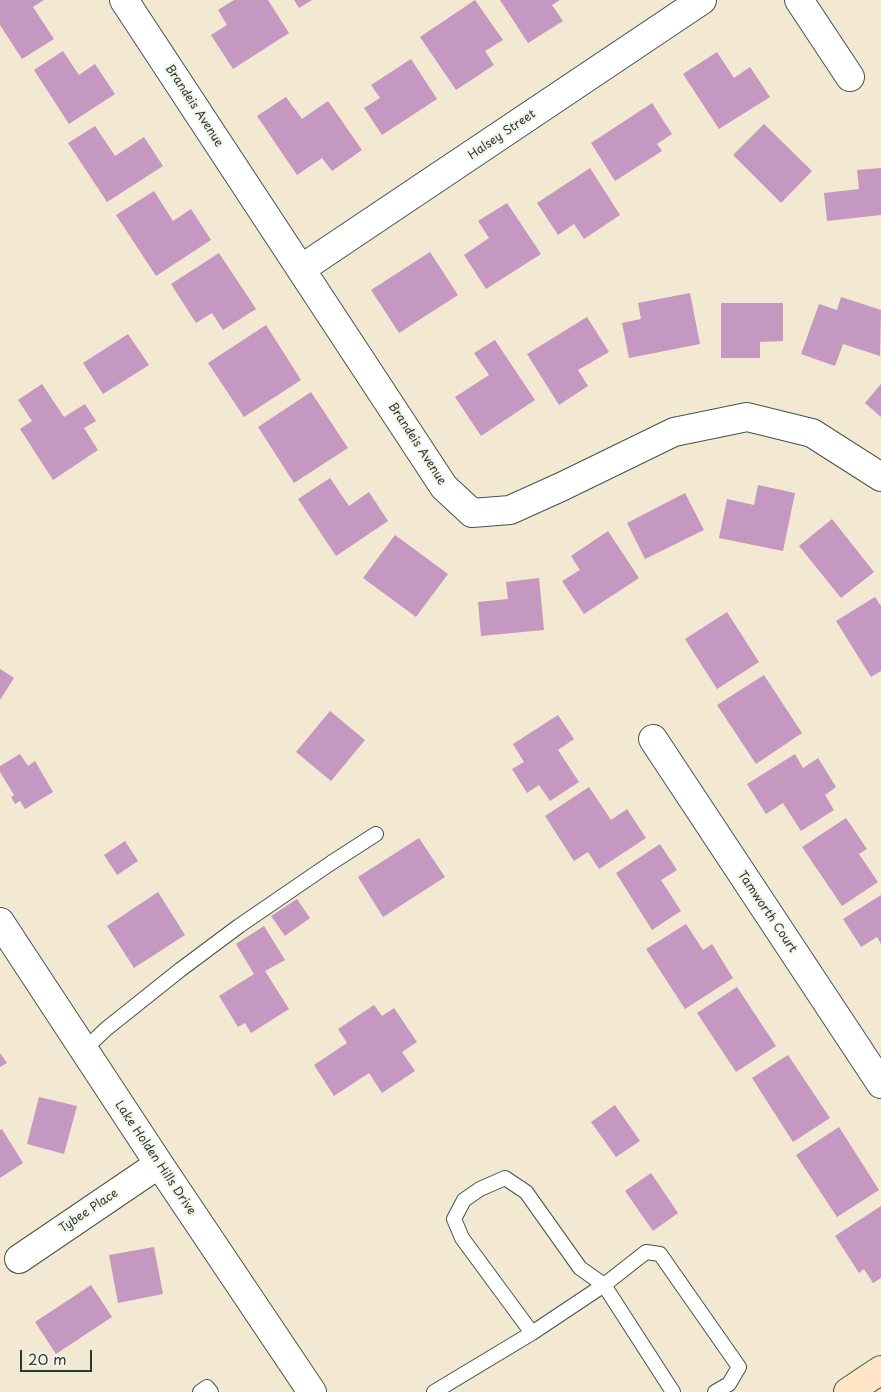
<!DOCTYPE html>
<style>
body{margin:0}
#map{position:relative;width:881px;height:1392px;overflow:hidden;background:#f3e8d2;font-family:"Playpen Sans",sans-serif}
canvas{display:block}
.scale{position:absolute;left:20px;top:1350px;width:72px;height:22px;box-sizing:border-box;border:2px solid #1f3d34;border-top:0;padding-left:6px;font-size:15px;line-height:18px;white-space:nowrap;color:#1f3d34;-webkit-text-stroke:4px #f7f3e8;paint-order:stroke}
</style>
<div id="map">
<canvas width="881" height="1392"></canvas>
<div class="scale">20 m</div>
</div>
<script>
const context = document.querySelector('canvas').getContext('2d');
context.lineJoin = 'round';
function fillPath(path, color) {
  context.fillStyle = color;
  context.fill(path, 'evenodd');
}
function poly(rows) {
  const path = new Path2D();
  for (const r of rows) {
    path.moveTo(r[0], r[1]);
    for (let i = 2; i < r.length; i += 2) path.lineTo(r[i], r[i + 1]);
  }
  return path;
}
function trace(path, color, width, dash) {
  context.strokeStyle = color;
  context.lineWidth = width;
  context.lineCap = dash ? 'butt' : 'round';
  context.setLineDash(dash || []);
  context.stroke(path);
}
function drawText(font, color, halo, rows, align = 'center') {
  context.font = font + ' "Playpen Sans",sans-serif';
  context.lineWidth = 4;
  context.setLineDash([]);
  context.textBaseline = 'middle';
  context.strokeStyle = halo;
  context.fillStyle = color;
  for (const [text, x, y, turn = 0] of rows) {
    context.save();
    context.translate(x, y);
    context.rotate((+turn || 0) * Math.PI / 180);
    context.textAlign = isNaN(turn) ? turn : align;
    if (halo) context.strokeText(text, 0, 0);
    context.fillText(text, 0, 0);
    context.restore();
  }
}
fillPath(poly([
 [0,0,44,0,33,7,54,39,22,59,0,25],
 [234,0,268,0,289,33,233,69,211,35,227,25,218,10],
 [294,0,312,0,299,8],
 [475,0,503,40,485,51,494,65,456,90,420,37],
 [500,0,560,0,552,5,563,21,528,43],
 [63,51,79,75,95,64,115,94,69,124,34,70],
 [717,52,734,78,750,67,770,97,719,129,683,74],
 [411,59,437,99,382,135,364,108,380,98,371,85],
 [286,97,302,119,328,101,362,150,332,171,322,158,297,175,257,116],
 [652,103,672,134,657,144,662,151,615,181,591,143],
 [764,124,812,171,781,203,733,155],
 [95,126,115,156,144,137,163,166,107,202,68,143],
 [590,168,620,215,584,239,574,224,558,235,537,203],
 [881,168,881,215,827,221,824,193,859,189,857,170],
 [154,191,173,221,191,209,211,240,156,276,116,215],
 [507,203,541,254,486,289,464,255,489,238,478,221],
 [430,252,458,295,399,333,371,290],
 [219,253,256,309,223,330,212,313,196,323,171,284],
 [690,293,700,344,629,358,622,323,641,319,638,303],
 [841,297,881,310,880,356,843,344,835,366,801,354,819,304,837,310],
 [721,303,783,303,783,341,760,342,760,358,721,358],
 [587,317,609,352,578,370,588,386,559,405,527,354],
 [266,325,301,380,244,417,208,363],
 [128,334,149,365,103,394,83,363],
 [495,340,535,400,481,436,455,397,489,375,474,353],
 [42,384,64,417,85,404,96,421,84,428,98,450,53,480,20,429,32,421,18,400],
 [881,384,881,417,865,403],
 [311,392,348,448,294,483,258,427],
 [330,478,349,506,369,492,388,521,336,556,298,499],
 [758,485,795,493,783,551,719,538,727,499,754,505],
 [685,493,704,530,645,559,627,523],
 [832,519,874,572,841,598,799,546],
 [608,531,639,578,584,614,562,581,580,570,571,556],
 [395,535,448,574,416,617,363,578],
 [539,578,544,630,481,636,478,602,508,599,506,582],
 [875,597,881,606,881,671,871,677,836,621],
 [727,612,759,662,717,689,685,639],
 [0,669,14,678,0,700],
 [764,675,802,733,756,764,717,705],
 [330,711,365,740,331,781,296,752],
 [558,715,574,739,558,750,579,782,550,801,539,785,527,793,512,769,524,762,513,744],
 [20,754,28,766,35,761,53,792,25,809,20,801,15,804,11,797,14,795,0,772,0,766],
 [795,754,803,768,818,758,836,787,825,795,834,810,801,831,783,803,766,814,747,784],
 [589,787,611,820,627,809,646,838,599,869,588,852,574,861,545,816],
 [846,818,867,849,859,854,878,882,842,906,802,847],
 [419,838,445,877,383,917,358,877],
 [125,841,138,861,117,875,104,855],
 [660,844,677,870,661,880,681,911,652,930,616,873],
 [158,892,185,935,134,968,107,926],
 [881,895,881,944,877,937,861,947,843,919],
 [297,899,310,918,285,936,271,916],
 [686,924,703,950,712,944,733,978,685,1009,646,949],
 [264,926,285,960,265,971,289,1009,251,1033,245,1023,238,1027,219,996,254,974,236,944],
 [737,987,776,1046,736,1072,697,1013],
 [374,1005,382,1016,394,1008,417,1042,402,1052,415,1071,382,1093,369,1073,334,1096,314,1065,347,1043,338,1029],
 [0,1053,7,1063,0,1067],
 [788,1055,830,1118,793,1142,752,1078],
 [39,1097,77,1106,64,1154,27,1144],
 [615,1105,640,1141,616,1157,591,1122],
 [839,1127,879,1190,837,1217,796,1155],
 [2,1129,23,1163,0,1178,0,1130],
 [651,1173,678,1213,653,1231,625,1191],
 [881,1206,881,1278,873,1283,864,1269,859,1273,835,1236],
 [154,1247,163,1294,118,1303,109,1255],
 [91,1285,112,1317,56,1354,35,1322]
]), '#c598c1');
const lane = poly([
 [84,1050,106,1029,180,970,239,926,331,863,376,834],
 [200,1392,207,1387,211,1392],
 [434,1392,532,1333],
 [673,1392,604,1285,580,1268,526,1192,505,1178,480,1189,464,1200,454,1219,462,1238,532,1333,604,1285,646,1252,660,1254,739,1367,729,1384,715,1392]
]);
const street = poly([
 [124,0,444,487,472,513,510,510,561,487,674,432,747,417,812,433,881,477],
 [799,0,850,77],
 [301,269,702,0],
 [653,739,881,1084],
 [0,922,159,1164,312,1392],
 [19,1259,159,1164]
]);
const secondary = poly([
 [848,1392,881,1370]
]);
trace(lane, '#3f574c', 16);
trace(street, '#3f574c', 30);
trace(secondary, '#3f574c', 30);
trace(lane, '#fff', 14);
trace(street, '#fff', 28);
trace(secondary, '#ffe4c6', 28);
drawText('12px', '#1f3d34', '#f7f3e8', [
 ["Brandeis Avenue",194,106,57],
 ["Halsey Street",502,135,-34],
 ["Brandeis Avenue",417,444,57],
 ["Tamworth Court",767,912,56],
 ["Lake Holden Hills Drive",155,1158,56],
 ["Tybee Place",89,1211,-34]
]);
</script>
